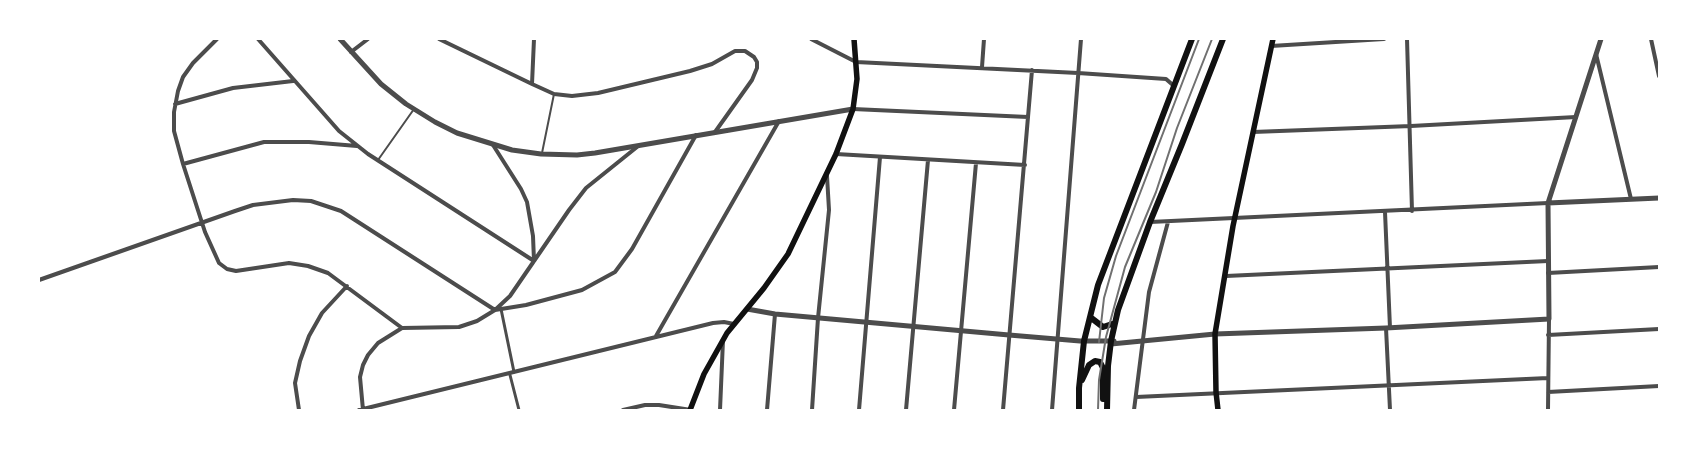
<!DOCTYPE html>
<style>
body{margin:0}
#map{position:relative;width:1698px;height:449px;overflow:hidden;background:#fff;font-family:"Playfair Display",serif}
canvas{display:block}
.frame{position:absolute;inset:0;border:40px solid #fff;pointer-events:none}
</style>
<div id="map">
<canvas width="1698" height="449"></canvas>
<div class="frame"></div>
</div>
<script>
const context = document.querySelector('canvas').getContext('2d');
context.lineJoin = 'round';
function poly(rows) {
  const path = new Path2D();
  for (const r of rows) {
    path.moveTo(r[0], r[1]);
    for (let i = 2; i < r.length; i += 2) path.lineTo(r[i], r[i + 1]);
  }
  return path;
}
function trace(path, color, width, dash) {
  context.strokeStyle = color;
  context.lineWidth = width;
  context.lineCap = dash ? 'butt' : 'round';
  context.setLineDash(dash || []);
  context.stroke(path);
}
trace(poly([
 [542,153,554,94],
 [378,160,414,109]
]), '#4c4c4c', 2);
trace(poly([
 [501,309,514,372],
 [510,375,519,410]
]), '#4c4c4c', 3);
trace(poly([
 [217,39,193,63,183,77,178,91,174,112,174,131,183,164,205,232,219,263,227,269,236,271,289,263,308,266,328,273,402,328],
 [258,39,339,131,368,154,534,261],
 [439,39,532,84],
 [534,39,532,84,554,94,572,96,598,93,690,71,712,64,735,51,745,51,754,57,757,62,757,68,752,80,715,132],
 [811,39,856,62,1078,73,1166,79,1174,86],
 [1407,39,1412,211],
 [1651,39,1659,76],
 [1271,46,1384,39],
 [351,52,368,39],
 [1596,54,1631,199],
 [982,67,984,39],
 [175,104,233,88,293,81],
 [853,109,1028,117],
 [1253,132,1411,126,1576,117],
 [493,145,521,189,527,202,533,236,534,261],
 [836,154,1025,165],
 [183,164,264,142,309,142,357,146],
 [1385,212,1390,328],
 [1150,222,1548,203],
 [1548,273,1659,267],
 [1226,276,1548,261],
 [39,280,235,211,253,205,293,200,311,201,341,211,495,310,526,305,582,290,615,272,632,249,696,135],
 [1386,328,1390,410],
 [1548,335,1659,329],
 [656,336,779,121],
 [1548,392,1659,386],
 [1136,397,1548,378],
 [299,410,295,383,300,361,309,336,322,313,347,286],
 [359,410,713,323,724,322,734,324],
 [363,410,360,377,363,365,368,355,378,343,402,328,459,327,477,321,495,310,510,296,569,210,586,188,637,147],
 [623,410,645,405,659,405,691,410],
 [720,410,723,340],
 [767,410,775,314],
 [812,410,818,318,829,210,827,176],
 [859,410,880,157],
 [906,410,928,160],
 [954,410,976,163],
 [1003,410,1032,70],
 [1052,410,1081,39],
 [1134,410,1149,292,1168,222],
 [1548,410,1549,319]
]), '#4c4c4c', 4);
trace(poly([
 [340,39,381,84,406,104,435,122,457,133,512,150,541,154,577,155,595,153,853,109],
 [1548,203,1659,198],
 [747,309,775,314,1009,335,1080,341,1114,341],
 [1111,344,1215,334,1386,328,1549,319,1548,203,1601,39]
]), '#4c4c4c', 5);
trace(poly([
 [690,410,704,374,727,333,764,288,788,254,836,154,853,109,857,79,854,39],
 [1218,410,1216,392,1215,334,1233,226,1273,39]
]), '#111', 5.5);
trace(poly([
 [1090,317,1103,327,1115,323],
 [1082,380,1089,365,1095,361,1100,362,1103,368,1103,399],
 [1079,410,1079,388,1084,341,1098,285,1192,39],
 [1107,410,1108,366,1111,341,1118,310,1150,222,1182,144,1223,39]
]), '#111', 6);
trace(poly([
 [1099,342,1104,298,1116,256,1199,39],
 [1098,410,1099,380,1106,337,1125,267,1156,192,1177,128,1212,39]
]), '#707070', 2);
</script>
